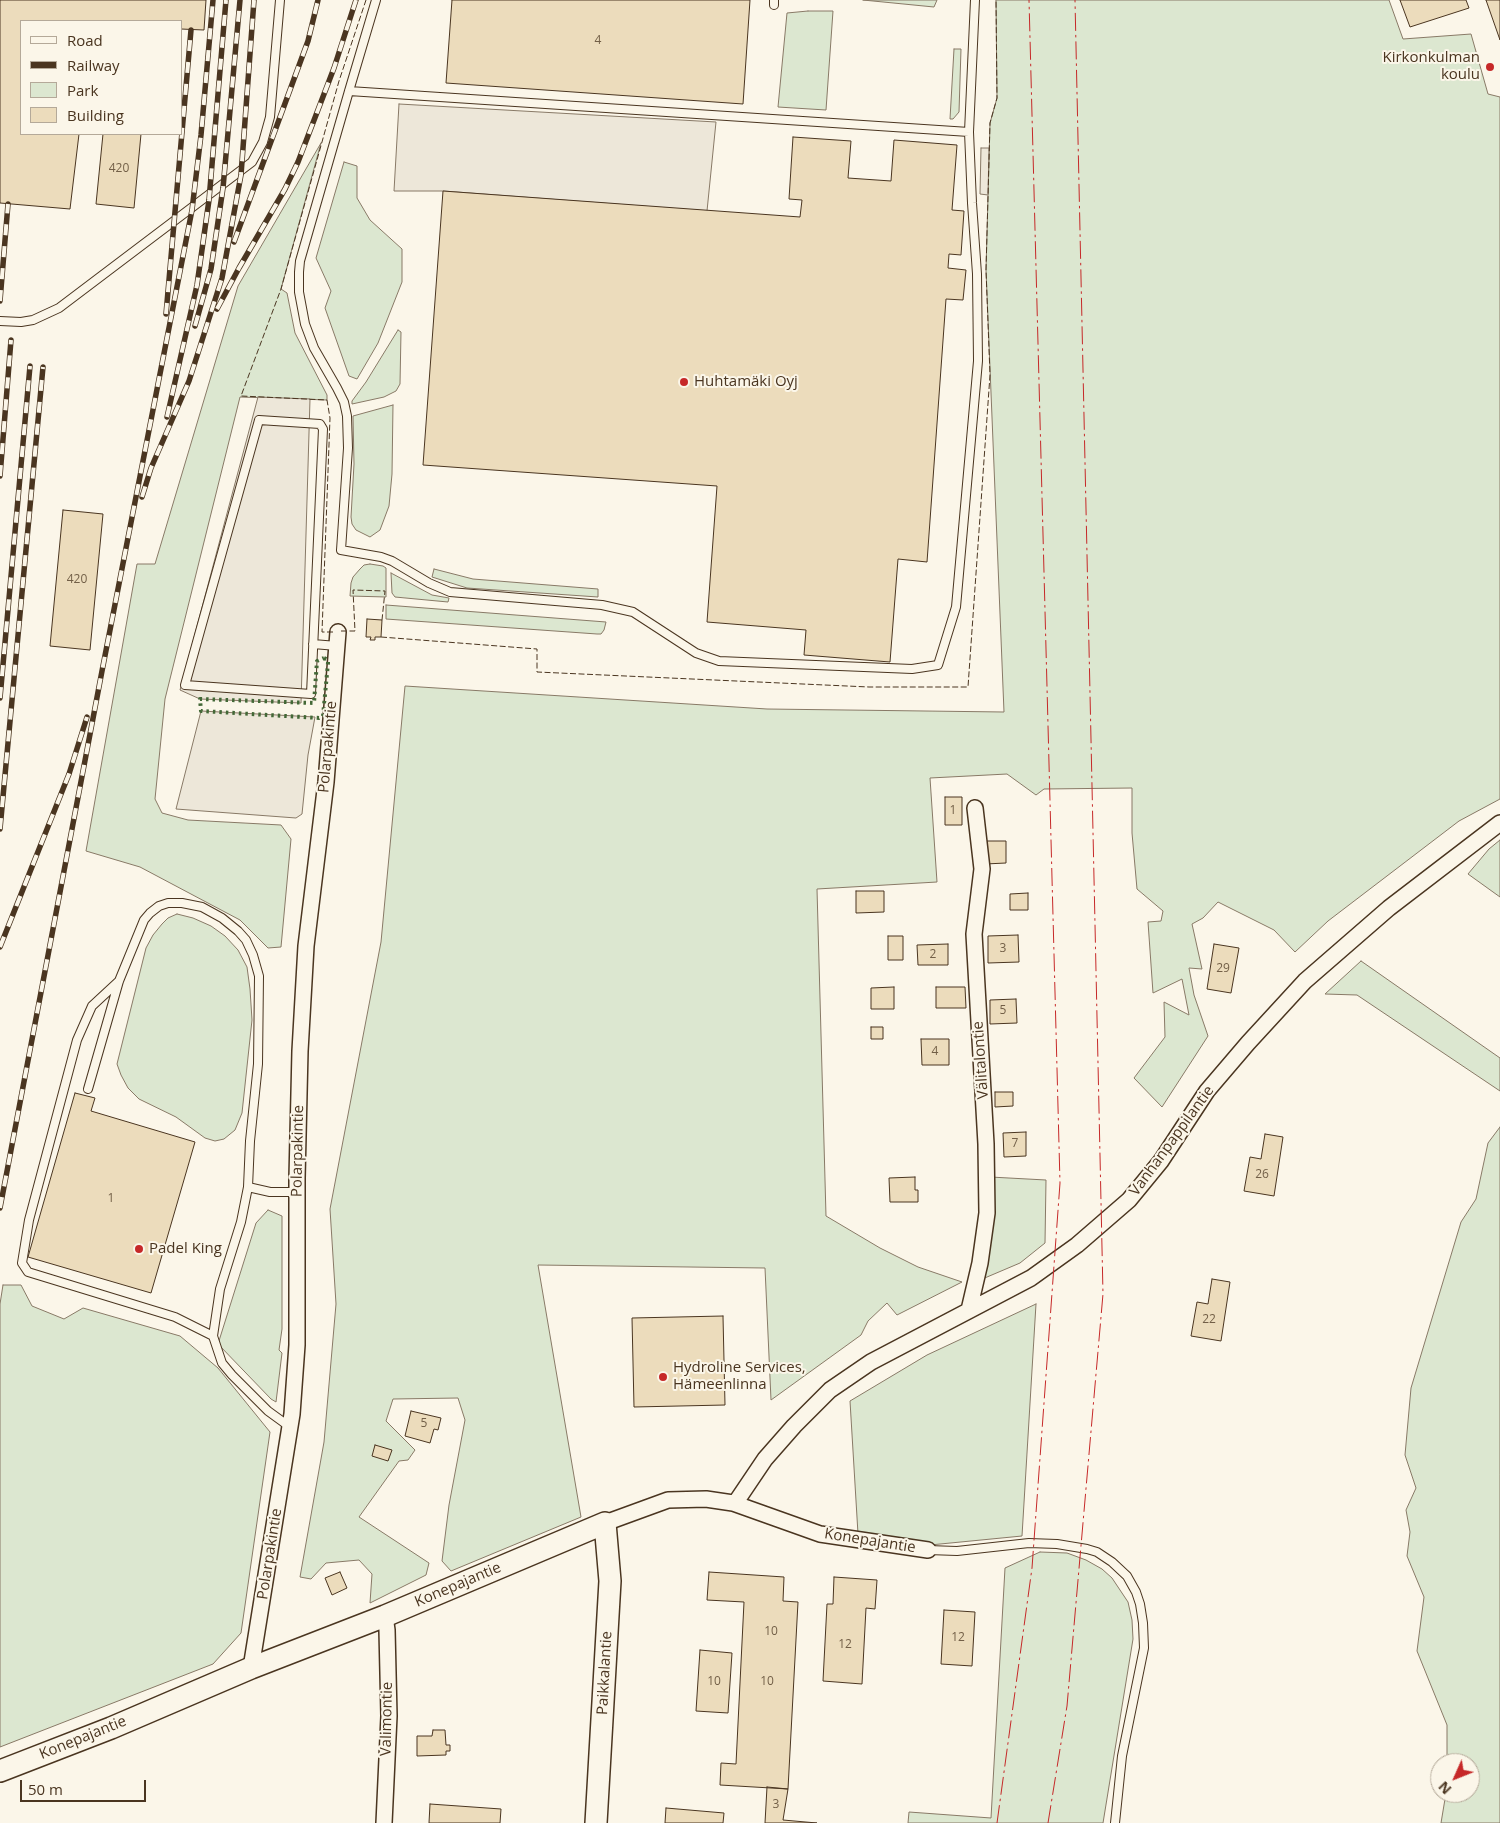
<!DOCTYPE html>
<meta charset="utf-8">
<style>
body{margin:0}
#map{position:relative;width:1500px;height:1823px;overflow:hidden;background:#fbf6e9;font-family:"Open Sans",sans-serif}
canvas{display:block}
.legend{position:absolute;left:20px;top:20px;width:162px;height:115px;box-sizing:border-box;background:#fbf6e9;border:1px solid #b4a999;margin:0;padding:6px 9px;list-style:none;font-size:15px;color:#4a3520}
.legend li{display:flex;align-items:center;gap:10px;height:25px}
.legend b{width:25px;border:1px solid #b4a999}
.north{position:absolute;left:1430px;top:1753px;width:50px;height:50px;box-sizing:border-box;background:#fbf6e9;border:1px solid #b4a999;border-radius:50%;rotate:226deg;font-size:14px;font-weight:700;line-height:20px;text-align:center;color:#4a3520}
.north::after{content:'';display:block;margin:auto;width:18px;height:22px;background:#c62828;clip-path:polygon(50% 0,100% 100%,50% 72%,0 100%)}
.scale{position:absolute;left:20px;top:1780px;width:126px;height:22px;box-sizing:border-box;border:2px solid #4a3520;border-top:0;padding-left:6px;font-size:15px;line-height:18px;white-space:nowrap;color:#4a3520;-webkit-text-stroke:4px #fbf6e9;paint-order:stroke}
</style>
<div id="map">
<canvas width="1500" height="1823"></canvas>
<ul class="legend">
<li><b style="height:6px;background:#fbf6e9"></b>Road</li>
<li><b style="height:6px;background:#4a3520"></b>Railway</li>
<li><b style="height:14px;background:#dce7d0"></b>Park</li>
<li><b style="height:14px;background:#ecdcbc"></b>Building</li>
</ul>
<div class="north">N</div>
<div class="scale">50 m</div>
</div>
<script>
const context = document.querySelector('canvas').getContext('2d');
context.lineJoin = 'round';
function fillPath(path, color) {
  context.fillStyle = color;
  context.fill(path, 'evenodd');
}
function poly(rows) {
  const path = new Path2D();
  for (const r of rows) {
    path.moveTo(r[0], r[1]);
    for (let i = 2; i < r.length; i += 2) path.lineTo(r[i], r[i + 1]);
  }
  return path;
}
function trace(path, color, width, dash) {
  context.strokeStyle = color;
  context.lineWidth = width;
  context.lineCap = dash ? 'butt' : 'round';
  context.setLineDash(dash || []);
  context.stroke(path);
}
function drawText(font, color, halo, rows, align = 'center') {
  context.font = font + ' "Open Sans",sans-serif';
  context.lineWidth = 4;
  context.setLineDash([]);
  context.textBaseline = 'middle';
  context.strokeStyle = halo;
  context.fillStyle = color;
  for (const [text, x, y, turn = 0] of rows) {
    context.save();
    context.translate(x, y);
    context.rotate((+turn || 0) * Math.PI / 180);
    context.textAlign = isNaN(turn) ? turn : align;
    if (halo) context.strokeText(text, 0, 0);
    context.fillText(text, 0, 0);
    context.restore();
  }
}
const green = poly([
 [863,0,937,0,934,7,863,0],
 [996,0,1389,0,1403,39,1471,34,1488,94,1500,97,1500,799,1459,821,1328,921,1295,952,1274,930,1218,902,1203,918,1192,924,1202,969,1189,968,1194,995,1208,1036,1162,1107,1134,1078,1165,1037,1164,1002,1189,1015,1182,979,1153,993,1148,922,1161,921,1163,911,1137,889,1132,833,1132,788,1044,789,1036,795,1007,774,930,778,937,882,817,889,826,1216,880,1248,918,1267,962,1282,897,1315,887,1303,868,1321,861,1335,771,1400,765,1268,538,1265,581,1517,451,1571,442,1561,449,1505,465,1420,458,1398,393,1399,386,1421,415,1450,408,1460,399,1461,359,1517,429,1563,426,1575,370,1603,372,1574,359,1560,326,1563,311,1579,300,1577,324,1442,336,1304,330,1209,381,942,405,686,767,709,1004,712,986,270,990,123,997,98,996,0],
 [808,11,833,11,826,110,778,107,787,13,808,11],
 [954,49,961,49,959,112,953,119,950,119,954,49],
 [321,143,281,289,287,293,295,333,327,395,327,400,240,397,165,699,155,799,162,813,188,820,281,825,291,839,281,947,268,948,240,920,140,867,86,851,137,564,155,564,238,286,321,143],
 [344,162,357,166,357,198,370,220,402,249,402,282,378,343,357,379,349,376,325,308,331,291,316,258,344,162],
 [398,330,401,332,400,384,396,391,384,397,352,404,352,401,366,382,398,330],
 [393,405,392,474,389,506,380,530,370,537,356,530,352,524,351,517,354,464,353,416,393,405],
 [370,564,383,566,386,568,386,597,350,596,351,583,353,577,360,569,364,565,370,564],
 [434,569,473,579,598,589,598,597,467,588,432,577,434,569],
 [391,573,432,595,449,598,448,602,395,597,392,593,391,573],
 [386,605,606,622,604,630,601,634,597,634,386,619,386,605],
 [1500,840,1500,897,1468,874,1489,849,1500,840],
 [177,914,193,918,211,926,225,936,238,950,247,967,250,989,252,1020,242,1113,235,1130,224,1139,215,1141,205,1138,176,1117,139,1099,128,1088,121,1075,117,1064,146,948,153,935,162,924,168,918,177,914],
 [1361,961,1500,1058,1500,1091,1357,995,1325,994,1361,961],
 [1500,1127,1500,1823,1441,1823,1446,1793,1470,1793,1470,1763,1447,1763,1447,1725,1417,1651,1424,1597,1407,1556,1410,1532,1406,1510,1416,1488,1405,1455,1411,1388,1461,1222,1476,1199,1488,1143,1500,1127],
 [990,1177,1046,1180,1045,1243,1020,1263,980,1280,990,1177],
 [268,1210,282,1216,282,1329,279,1350,282,1353,276,1402,271,1399,218,1344,256,1223,268,1210],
 [3,1285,21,1285,32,1306,64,1319,83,1308,180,1336,218,1368,270,1432,241,1633,213,1664,0,1747,0,1304,3,1285],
 [1036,1304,1022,1536,930,1545,858,1534,850,1401,927,1355,1036,1304],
 [1040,1552,1067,1553,1086,1560,1102,1569,1112,1578,1128,1602,1132,1620,1133,1639,1103,1823,908,1823,909,1812,991,1818,1005,1568,1040,1552]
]);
fillPath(green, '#dce7d0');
trace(green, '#887966', 1);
const parking = poly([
 [399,104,716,122,707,211,443,191,394,191,399,104],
 [981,148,989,148,988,195,980,194,981,148],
 [258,397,310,399,301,703,200,699,180,690,258,397],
 [201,711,315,717,308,755,302,814,296,818,176,809,201,711]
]);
fillPath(parking, '#ede7d9');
trace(parking, '#887966', 1);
const building = poly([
 [0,0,206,0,204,30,181,29,181,21,21,21,21,134,79,134,70,209,0,203,0,0],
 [452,0,750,0,743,104,446,83,452,0],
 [1400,0,1466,0,1469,8,1410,27,1400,0],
 [1486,0,1500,0,1500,40,1486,0],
 [103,134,141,134,134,208,96,204,103,134],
 [793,137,851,141,848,178,891,181,894,140,957,145,952,210,964,211,961,255,949,254,948,268,966,270,963,300,946,299,927,562,898,559,890,662,804,655,806,630,707,622,717,486,423,465,443,191,800,217,802,200,789,199,793,137],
 [63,510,103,514,90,650,50,646,63,510],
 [367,619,382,620,381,637,375,637,375,640,370,640,371,637,366,637,367,619],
 [945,797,962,797,962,825,945,825,945,797],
 [985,841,1006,841,1006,863,985,864,985,841],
 [856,891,884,891,884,912,856,913,856,891],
 [1028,893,1028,910,1010,910,1010,894,1028,893],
 [1018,935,1019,962,988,963,988,936,1018,935],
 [888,936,903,936,903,960,888,960,888,936],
 [948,944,948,965,918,965,917,945,948,944],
 [1214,944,1239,948,1231,993,1207,989,1214,944],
 [894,987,894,1009,871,1009,871,988,894,987],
 [936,987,965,987,966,1008,936,1008,936,987],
 [1016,999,1017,1023,990,1024,990,1000,1016,999],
 [871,1027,883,1027,883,1039,871,1039,871,1027],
 [921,1039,949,1039,949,1065,922,1065,921,1039],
 [995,1092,1013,1092,1013,1106,995,1107,995,1092],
 [75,1093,95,1098,91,1111,195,1142,151,1293,28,1257,75,1093],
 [1026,1132,1026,1156,1004,1157,1003,1133,1026,1132],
 [1265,1134,1283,1137,1274,1196,1244,1191,1250,1157,1261,1159,1265,1134],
 [915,1177,915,1190,918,1190,918,1202,890,1202,889,1178,915,1177],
 [1212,1279,1230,1282,1221,1341,1191,1336,1197,1302,1208,1304,1212,1279],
 [723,1316,725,1405,634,1407,632,1318,723,1316],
 [411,1411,441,1418,438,1430,434,1429,430,1443,405,1436,411,1411],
 [375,1445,392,1450,388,1461,372,1456,375,1445],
 [340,1572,347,1588,332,1595,325,1578,340,1572],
 [709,1572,784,1577,783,1601,798,1602,788,1789,720,1785,721,1763,736,1764,744,1602,707,1600,709,1572],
 [834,1577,877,1580,875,1609,866,1608,862,1684,823,1681,827,1604,833,1604,834,1577],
 [944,1610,975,1612,972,1666,941,1664,944,1610],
 [700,1650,732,1653,728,1713,696,1711,700,1650],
 [433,1730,445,1730,446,1745,450,1745,450,1751,446,1751,446,1755,417,1756,417,1736,432,1736,433,1730],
 [767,1787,788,1789,783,1820,817,1823,765,1823,767,1787],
 [430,1804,501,1809,500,1823,429,1823,430,1804],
 [666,1808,724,1813,723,1823,665,1823,666,1808]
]);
fillPath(building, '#ecdcbc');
trace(building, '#4a3520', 1);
const lane = poly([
 [774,5,774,0],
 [349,91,969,132,972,203,977,274,978,361,956,607,938,665,912,669,719,661,696,653,633,612,602,605,450,592,429,583,392,561,381,557,341,550,348,448,347,416,344,402,337,388,314,348,305,324,299,292,299,272,300,261,349,91,376,0],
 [969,132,975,0],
 [0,321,21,322,33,320,59,308,252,162,263,142,270,117,280,0],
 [259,420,320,424,323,429,311,694,185,685,259,420],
 [313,644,337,646],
 [119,981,92,1006,77,1040,29,1220,22,1263,28,1272,175,1317,213,1336],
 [88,1089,119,981,144,920,150,913,159,906,168,903,182,903,202,907,222,918,238,931,246,940,253,955,259,976,258,1064,250,1141,248,1187,241,1222,220,1289,213,1336,222,1363,232,1375,268,1411,290,1427],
 [248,1187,270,1192,298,1192],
 [928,1550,957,1551,1029,1543,1057,1544,1087,1549,1097,1552,1112,1562,1127,1576,1136,1592,1140,1604,1143,1623,1144,1648,1122,1756,1115,1823]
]);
const street = poly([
 [969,1310,980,1263,987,1213,986,1144,974,934,982,869,975,808],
 [733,1503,736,1502,765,1459,794,1426,830,1390,871,1362,1031,1278,1077,1245,1129,1200,1161,1161,1207,1091,1248,1043,1305,981,1389,908,1500,823],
 [605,1523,668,1500,706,1499,733,1503,820,1534,928,1550],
 [251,1668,292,1414,297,1345,297,1178,300,1051,306,946,326,782,338,632],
 [384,1823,389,1716,387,1630,385,1616]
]);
const secondary = poly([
 [0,1771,111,1728,251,1668,385,1616,605,1523,610,1581,596,1823]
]);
trace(lane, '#4a3520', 10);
trace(street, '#4a3520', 18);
trace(secondary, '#4a3520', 24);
trace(lane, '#fbf6e9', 8);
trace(street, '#fbf6e9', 15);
trace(secondary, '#fbf6e9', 21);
const rail = poly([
 [234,242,308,41,318,0],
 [0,301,8,204],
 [217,309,239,268,285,189,298,162,334,68,356,0],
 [166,314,191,30],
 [195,326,211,269,223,188,240,0],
 [167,417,197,285,209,200,226,0],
 [0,476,11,340],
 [142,497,151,468,189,381,222,278,241,175,254,0],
 [0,698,30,366],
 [0,829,43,367],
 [0,947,69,774,87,717],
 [0,1208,102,671,192,210,201,135,213,0]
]);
trace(rail, '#4a3520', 5.5);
trace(rail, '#fbf6e9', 4, [11]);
trace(poly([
 [324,658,328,660,328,663,323,716,319,718,201,711,200,699,314,703,317,661,324,658]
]), '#436837', 4, [2.5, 4]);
trace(poly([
 [341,631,355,631,353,590,385,591,382,620],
 [333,632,322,632,330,418,327,400,241,396,281,289,339,81,366,0],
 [381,637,537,649,537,672,869,687,968,687,990,375,986,270,990,123,997,98,996,0]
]), '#4a3520', 1, [6, 2.5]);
trace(poly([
 [997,1823,1032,1568,1060,1183,1029,0],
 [1048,1823,1067,1706,1103,1294,1075,0]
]), '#c62828', 1, [18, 4, 2.5, 4]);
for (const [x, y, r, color] of [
 [1490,67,5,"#c62828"],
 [684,382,5,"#c62828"],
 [139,1249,5,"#c62828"],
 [663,1377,5,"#c62828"]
]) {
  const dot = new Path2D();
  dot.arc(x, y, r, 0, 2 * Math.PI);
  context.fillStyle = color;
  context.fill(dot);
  trace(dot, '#fbf6e9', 2);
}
drawText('12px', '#725f47', null, [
 ["4",598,41],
 ["420",119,169],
 ["420",77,580],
 ["1",953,811],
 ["3",1003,949],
 ["2",933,955],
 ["29",1223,969],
 ["5",1003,1011],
 ["4",935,1052],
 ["7",1015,1144],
 ["26",1262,1175],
 ["1",111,1199],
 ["22",1209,1320],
 ["5",424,1424],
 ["10",771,1632],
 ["12",958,1638],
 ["12",845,1645],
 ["10",714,1682],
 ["10",767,1682],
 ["3",776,1805]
]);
drawText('15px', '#4a3520', '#fbf6e9', [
 ["Kirkonkulman",1480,58,"right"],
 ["koulu",1480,75,"right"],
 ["Huhtamäki Oyj",694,382],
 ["Padel King",149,1249],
 ["Hydroline Services,",673,1368],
 ["Hämeenlinna",673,1385]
], 'left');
drawText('15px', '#4a3520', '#fbf6e9', [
 ["Polarpakintie",328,747,-85],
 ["Välitalontie",981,1060,-94],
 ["Vanhanpappilantie",1172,1141,-54],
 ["Polarpakintie",298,1151,-89],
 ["Konepajantie",870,1541,9],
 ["Polarpakintie",270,1554,-81],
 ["Konepajantie",458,1585,-23],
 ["Paikkalantie",605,1673,-87],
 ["Valimontie",387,1719,-89],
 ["Konepajantie",83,1738,-22]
]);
</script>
